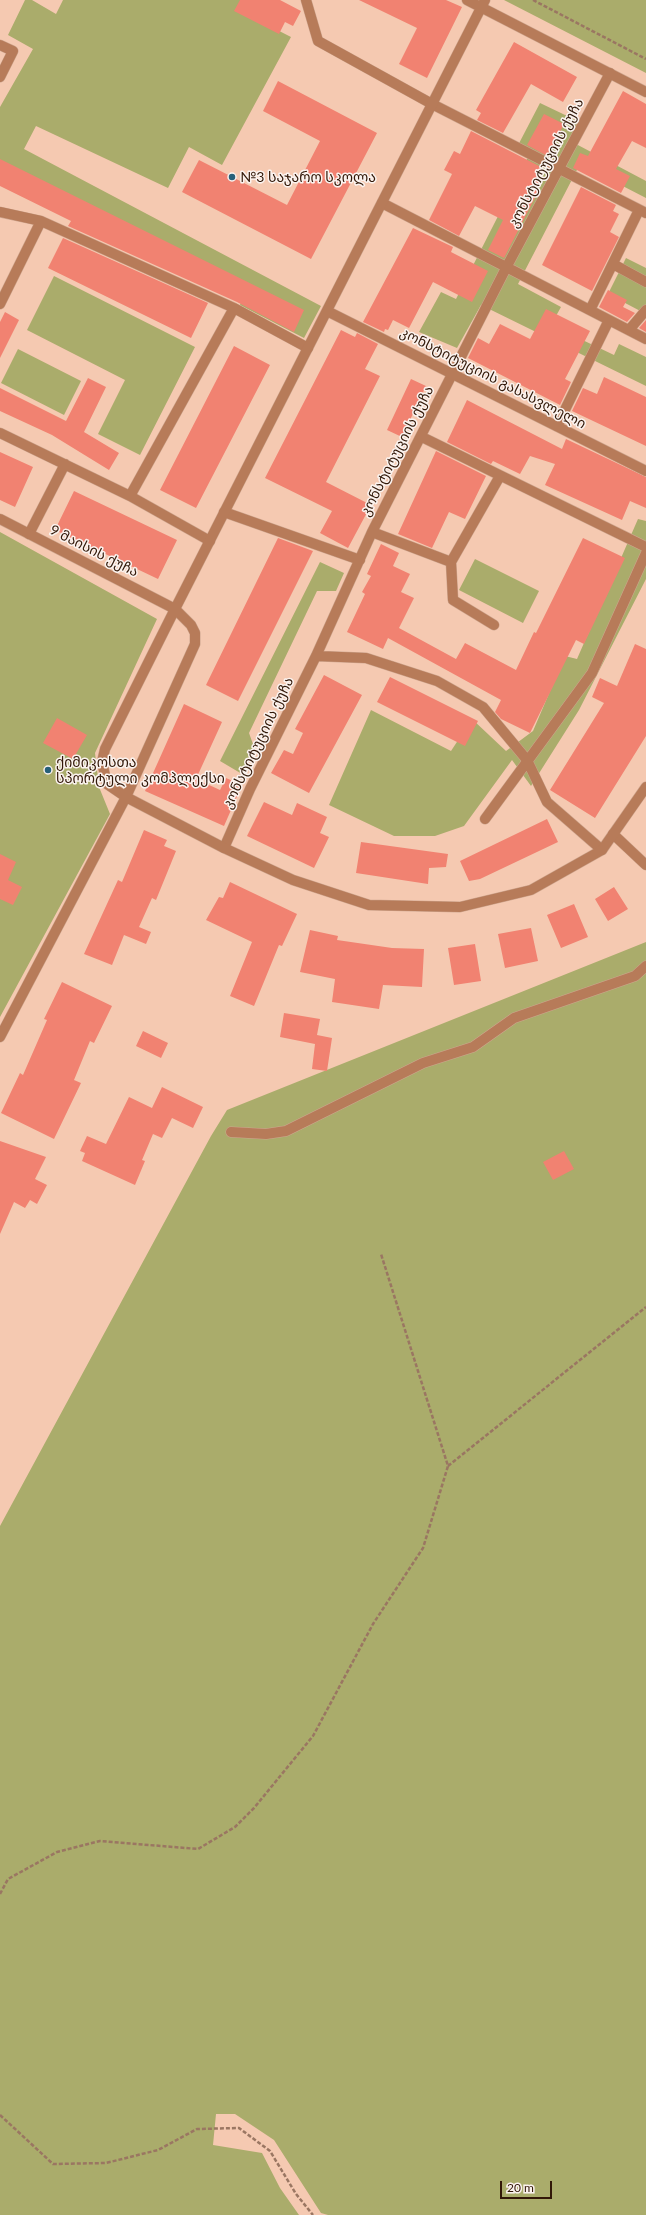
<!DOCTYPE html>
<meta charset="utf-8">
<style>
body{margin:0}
#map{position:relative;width:646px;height:2215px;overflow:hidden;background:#f5c9b1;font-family:Lato,sans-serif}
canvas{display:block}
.scale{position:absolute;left:500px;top:2181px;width:52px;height:18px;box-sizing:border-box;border:2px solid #321808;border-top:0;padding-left:5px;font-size:12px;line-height:14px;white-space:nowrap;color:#321808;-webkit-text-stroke:3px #fbf3ef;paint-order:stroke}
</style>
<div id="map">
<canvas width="646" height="2215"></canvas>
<div class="scale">20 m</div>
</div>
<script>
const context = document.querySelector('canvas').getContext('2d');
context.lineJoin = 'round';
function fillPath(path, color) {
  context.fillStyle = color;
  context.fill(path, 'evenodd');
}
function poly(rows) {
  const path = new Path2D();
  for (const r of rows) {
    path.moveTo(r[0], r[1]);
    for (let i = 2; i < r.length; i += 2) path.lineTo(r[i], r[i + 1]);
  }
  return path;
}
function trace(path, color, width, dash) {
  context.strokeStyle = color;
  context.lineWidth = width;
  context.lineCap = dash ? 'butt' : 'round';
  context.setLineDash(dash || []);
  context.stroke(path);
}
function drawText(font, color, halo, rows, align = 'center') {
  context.font = font + ' Lato,"Noto Sans Georgian",sans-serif';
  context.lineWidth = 3;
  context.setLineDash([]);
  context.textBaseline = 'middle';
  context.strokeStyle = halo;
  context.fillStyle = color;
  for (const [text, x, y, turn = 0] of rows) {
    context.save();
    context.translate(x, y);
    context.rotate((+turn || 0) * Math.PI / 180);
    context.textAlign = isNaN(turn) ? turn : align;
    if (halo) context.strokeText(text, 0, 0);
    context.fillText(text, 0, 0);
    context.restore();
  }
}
fillPath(poly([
 [25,0,32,0,56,14,63,0,242,0,244,13,291,37,222,165,189,147,168,188,36,126,24,149,321,306,304,338,240,305,246,290,0,165,0,107,33,49,8,35],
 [504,0,646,0,646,73],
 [540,103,586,125,576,144,646,181,646,198,580,164,518,284,561,307,551,325,614,355,619,344,646,357,646,386,481,305,457,348,419,332,441,292,456,299,528,157,515,151],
 [626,258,646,268,646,314,608,294],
 [54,276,195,347,140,455,98,434,125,380,27,330],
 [18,349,81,381,64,415,1,383],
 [638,519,646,521,646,579,579,710,531,786,512,760,464,826,435,836,394,836,329,805,371,710,451,751,472,719,506,751,533,731,565,656,577,659],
 [0,532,157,619,95,753,99,787,110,814,0,1017],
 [475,559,539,591,523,623,459,590],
 [320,562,344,573,336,591,317,591,249,733,254,747,242,774,220,761],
 [646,942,646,2215,328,2215,321,2213,274,2140,235,2114,216,2114,213,2145,262,2153,280,2188,299,2215,0,2215,0,1526,211,1136,227,1110]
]), '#aaac6b');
fillPath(poly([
 [240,0,280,0,301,11,293,26,285,22,279,34,234,11],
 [359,0,446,0,462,7,427,78,399,64,417,28],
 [514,42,577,77,563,102,531,84,503,133,477,120,481,113,476,110],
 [278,81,377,133,311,259,182,192,199,160,287,205,320,141,263,111],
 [623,91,646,104,646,148,632,141,616,169,630,176,621,193,573,168,580,153,588,156],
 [544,114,564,124,547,156,527,145],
 [471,131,541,167,540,169,545,171,536,189,539,190,504,258,488,250,503,220,475,206,459,236,429,220,452,174,444,170,454,151,460,154],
 [0,159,304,310,294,332,237,302,68,226,71,221,0,186],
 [581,187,616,205,613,211,619,214,610,232,619,237,592,291,542,265],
 [413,228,453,247,451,252,488,271,472,302,433,282,409,328,393,320,388,330,385,329,384,332,363,322],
 [63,238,208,303,191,338,48,268],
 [608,290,627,300,623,307,635,313,627,322,599,307],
 [546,309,590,331,565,379,571,382,560,405,468,358,478,338,489,344,500,324,530,339],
 [5,312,19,320,0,358,0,322],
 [646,320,646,332,639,328],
 [341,330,355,337,357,333,378,344,365,369,380,376,326,482,371,505,348,548,320,533,332,511,265,478],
 [234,346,270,365,196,508,160,490],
 [604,377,646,397,646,446,572,411,583,388,597,394],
 [88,378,106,387,84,432,119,453,109,470,52,435,0,411,0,388,66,421],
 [411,379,426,386,402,437,387,430],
 [467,400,562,449,566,439,646,477,646,508,630,501,622,520,545,485,555,464,530,456,520,474,493,461,491,464,447,442],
 [436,451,486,476,465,519,449,512,432,548,398,534],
 [0,452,33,467,15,507,0,500],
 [74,491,177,540,158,579,55,530],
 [278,538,313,551,238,701,206,685],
 [583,538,625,558,584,644,576,640,530,733,501,719,495,712,501,700,388,638,383,649,347,632,365,594,362,592,371,576,367,574,381,544,399,553,393,566,410,574,401,592,414,598,399,628,456,659,465,643,516,670,534,632,536,633],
 [635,644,646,649,646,736,595,818,550,790,604,703,592,697,600,678,617,686],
 [324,675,362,695,309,793,271,773,284,750,293,754,303,733,295,729],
 [390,677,478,721,465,746,377,702],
 [184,704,222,722,196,779,220,790,226,778,242,785,224,826,145,791],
 [57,718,87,735,73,759,43,743],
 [264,802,292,815,297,803,327,817,320,833,329,837,314,868,247,836],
 [547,819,558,842,480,879,469,881,460,861],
 [144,830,167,840,164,846,176,851,156,900,152,898,139,927,151,932,146,944,124,935,112,965,84,954,118,880,122,882],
 [361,842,448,854,446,867,429,868,428,884,356,873],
 [0,854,16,862,8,880,22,887,13,905,0,899],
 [230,882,297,914,282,946,279,945,254,1006,230,996,252,942,206,920,219,897,223,898],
 [614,887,628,909,608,921,595,899],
 [574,904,588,937,561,948,547,915],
 [531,928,538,961,505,968,498,934],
 [310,930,338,936,337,940,392,948,424,949,422,987,383,985,379,1009,332,1002,335,979,300,972],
 [475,944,481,981,454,985,448,948],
 [62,982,112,1006,94,1043,90,1041,74,1080,81,1083,54,1139,1,1113,20,1073,23,1075,47,1020,44,1019],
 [284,1013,320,1019,317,1035,332,1038,327,1071,312,1069,315,1044,280,1037],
 [143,1031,168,1043,161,1058,136,1046],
 [162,1087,203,1107,193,1128,172,1118,162,1138,153,1134,142,1160,145,1161,135,1185,82,1161,85,1153,80,1151,87,1136,106,1144,129,1097,152,1108],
 [0,1141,46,1157,35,1179,47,1185,37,1204,30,1200,25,1208,14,1202,0,1234],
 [564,1151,574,1169,553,1180,543,1162]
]), '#f18271');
const lane = poly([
 [306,0,318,41,432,104,646,213],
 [0,45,13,51,0,77],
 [382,203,646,339],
 [0,212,41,221,234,308,308,348],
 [613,264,646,282],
 [0,304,41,221],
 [590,310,639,210],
 [629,330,646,310],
 [557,426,609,320],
 [0,433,130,496,234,308],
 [422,437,646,547],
 [130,496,210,541],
 [224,512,360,560],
 [372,532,451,562,500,476],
 [29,534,65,464],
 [451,562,453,600,494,625],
 [316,656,366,658,437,681,483,707,527,760,547,802,602,850],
 [485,819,592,673,646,553],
 [613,834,646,865],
 [224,848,250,789,316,656,372,532,506,268,610,73],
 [231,1132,266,1134,286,1131,423,1063,473,1047,514,1018,635,976,646,966]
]);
const street = poly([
 [467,0,646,92],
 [327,311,646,471],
 [0,519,175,609,485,0],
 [0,1037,126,797,195,644,195,633,191,625,175,609,105,749,102,762,107,784,126,797,224,848,293,880,369,905,460,907,531,890,602,850,646,787]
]);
trace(lane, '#cea68f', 11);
trace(street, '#cea68f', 11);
trace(poly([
 [533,0,646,59],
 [448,1466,646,1307],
 [0,1894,8,1879,57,1852,100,1841,198,1849,235,1827,254,1808,313,1736,373,1624,423,1548,448,1466,381,1254],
 [0,2115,53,2164,106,2163,158,2150,197,2129,239,2128,270,2151,296,2194,313,2215]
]), '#9a7662', 2.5, [4, 2]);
trace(lane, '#b77b59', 10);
trace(street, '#b77b59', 10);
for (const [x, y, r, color] of [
 [232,177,4,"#276079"],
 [48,770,4,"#276079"]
]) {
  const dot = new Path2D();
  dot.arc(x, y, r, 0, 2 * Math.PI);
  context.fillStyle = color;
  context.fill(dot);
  trace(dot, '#fbf3ef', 1.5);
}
drawText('14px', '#321808', '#fbf3ef', [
 ["კონსტიტუციის ქუჩა",546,163,-62],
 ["კონსტიტუციის გასასვლელი",493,378,27],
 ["კონსტიტუციის ქუჩა",397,451,-63],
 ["9 მაისის ქუჩა",94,551,27],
 ["კონსტიტუციის ქუჩა",258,743,-64]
]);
drawText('14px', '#321808', '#fbf3ef', [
 ["№3 საჯარო სკოლა",240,177],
 ["ქიმიკოსთა",56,762],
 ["სპორტული კომპლექსი",56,778]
], 'left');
</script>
